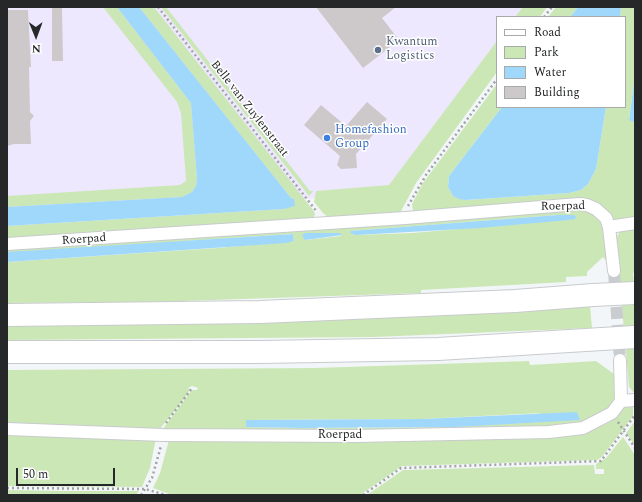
<!DOCTYPE html>
<style>
body{margin:0}
#map{position:relative;width:642px;height:502px;overflow:hidden;background:#f3f6f9;font-family:Spectral,serif}
canvas{display:block}
.frame{position:absolute;inset:0;border:8px solid #252728;pointer-events:none}
.legend{position:absolute;left:496px;top:16px;width:130px;height:92px;box-sizing:border-box;background:#fff;border:1px solid #a8a9a9;margin:0;padding:5px 7px;list-style:none;font-size:12px;color:#252728}
.legend li{display:flex;align-items:center;gap:8px;height:20px}
.legend b{width:20px;border:1px solid #a8a9a9}
.north{position:absolute;left:16px;top:16px;width:40px;height:40px;-webkit-text-stroke:3px #fff;paint-order:stroke;rotate:179deg;font-size:11px;font-weight:700;line-height:16px;text-align:center;color:#252728}
.north::after{content:'';display:block;margin:auto;width:14px;height:18px;background:#252728;clip-path:polygon(50% 0,100% 100%,50% 72%,0 100%)}
.scale{position:absolute;left:16px;top:468px;width:99px;height:18px;box-sizing:border-box;border:2px solid #252728;border-top:0;padding-left:5px;font-size:12px;line-height:14px;white-space:nowrap;color:#252728;-webkit-text-stroke:3px #fff;paint-order:stroke}
</style>
<div id="map">
<canvas width="642" height="502"></canvas>
<div class="frame"></div>
<ul class="legend">
<li><b style="height:5px;background:#fff"></b>Road</li>
<li><b style="height:11px;background:#cce7b6"></b>Park</li>
<li><b style="height:11px;background:#9fd8fa"></b>Water</li>
<li><b style="height:11px;background:#cdc8ca"></b>Building</li>
</ul>
<div class="north">N</div>
<div class="scale">50 m</div>
</div>
<script>
const context = document.querySelector('canvas').getContext('2d');
context.lineJoin = 'round';
function fillPath(path, color) {
  context.fillStyle = color;
  context.fill(path, 'evenodd');
}
function poly(rows) {
  const path = new Path2D();
  for (const r of rows) {
    path.moveTo(r[0], r[1]);
    for (let i = 2; i < r.length; i += 2) path.lineTo(r[i], r[i + 1]);
  }
  return path;
}
function trace(path, color, width, dash) {
  context.strokeStyle = color;
  context.lineWidth = width;
  context.lineCap = dash ? 'butt' : 'round';
  context.setLineDash(dash || []);
  context.stroke(path);
}
function drawText(font, color, halo, rows, align = 'center') {
  context.font = font + ' Spectral,serif';
  context.lineWidth = 3;
  context.setLineDash([]);
  context.textBaseline = 'middle';
  context.strokeStyle = halo;
  context.fillStyle = color;
  for (const [text, x, y, turn = 0] of rows) {
    context.save();
    context.translate(x, y);
    context.rotate((+turn || 0) * Math.PI / 180);
    context.textAlign = isNaN(turn) ? turn : align;
    if (halo) context.strokeText(text, 0, 0);
    context.fillText(text, 0, 0);
    context.restore();
  }
}
fillPath(poly([
 [7,7,542,7,535,17,497,17,497,67,400,195,7,211]
]), '#eee8fe');
fillPath(poly([
 [103,7,117,7,191,103,197,178,196,186,192,192,182,197,7,207,7,196,180,185,186,181,181,113,177,102],
 [139,7,154,7,313,210,315,214,313,219,7,241,7,226,284,209,290,206,294,199,291,198],
 [161,7,166,7,310,191,313,191,311,194,309,196],
 [523,7,547,7,540,17,515,17],
 [556,7,578,7,570,17,548,17],
 [621,7,635,7,635,76,629,119,633,122,635,121,635,219,616,221,610,218,601,208,413,212,412,204,423,183,497,84,497,107,502,107,449,176,448,187,453,196,466,200,569,193,581,190,588,184,596,169,606,107,625,107,625,17,620,17],
 [497,41,497,72,416,183,399,215,330,219,323,213,314,202,316,191,389,185],
 [585,208,603,220,607,262,603,257,587,272,587,276,566,277,566,282,421,290,421,293,393,294,152,302,7,303,7,262,217,248,294,241,293,234,21,252,7,252,7,248],
 [558,215,575,219,412,233,356,235,351,231],
 [305,233,340,233,341,236,305,240],
 [635,229,635,272,633,273,635,292,635,394,629,387,616,239,620,231],
 [590,306,592,328,374,337,7,340,7,324],
 [529,361,530,365,596,361,614,374,616,370,620,385,615,400,608,409,576,425,428,432,162,430,192,390,197,390,198,388,192,386,188,388,190,390,184,399,159,430,7,426,7,370,315,368],
 [542,413,455,427,302,428,246,427,246,420,423,419],
 [633,406,633,416,602,457,597,460,402,466,360,495,172,495,153,488,160,473,169,440,587,432,604,425,614,418,624,407],
 [635,421,635,446,626,433],
 [7,433,156,438,150,468,142,487,7,486],
 [623,437,635,455,635,495,367,495,403,470,594,465,595,474,604,474,604,469,596,469,596,464,606,458],
 [7,490,66,491,139,491,136,495,7,495]
]), '#cce7b6');
fillPath(poly([
 [117,7,139,7,291,198,294,199,295,206,284,209,7,226,7,207,182,197,192,192,196,186,197,178,191,103],
 [578,7,621,7,620,17,570,17],
 [635,76,635,121,633,122,629,120],
 [502,107,606,107,596,169,588,184,581,190,569,193,466,200,459,199,453,196,448,187,449,176],
 [558,215,574,215,576,217,575,219,569,220,479,228,356,235,350,233,351,231],
 [305,233,340,233,342,235,305,240,302,235],
 [293,234,294,241,286,243,7,262,7,252],
 [577,412,580,420,455,427,302,428,246,427,246,420,423,419]
]), '#9fd8fa');
fillPath(poly([
 [52,7,62,7,63,61,52,61],
 [316,7,396,7,382,18,399,40,363,68],
 [7,10,28,10,31,67,29,67,30,112,34,116,30,121,31,144,14,144,7,146],
 [367,102,387,119,356,154,357,168,341,169,337,165,340,156,304,125,321,105,346,126]
]), '#cdc8ca');
trace(poly([
 [614,271,620,360]
]), '#cacdcf', 12, [12, 6]);
const street = poly([
 [609,227,635,223],
 [7,244,405,218,579,204,587,205,596,209,606,218,609,227,614,271],
 [621,401,635,400],
 [7,429,163,435,356,436,549,432,583,428,612,413,621,401,620,360]
]);
const highway = poly([
 [7,315,260,312,515,301,593,295],
 [7,352,260,352,438,349,602,339]
]);
trace(street, '#c8cbce', 14);
trace(highway, '#c8cbce', 24);
trace(poly([
 [158,7,317,212],
 [544,17,552,7],
 [408,206,426,175,497,79],
 [618,422,635,448],
 [166,423,192,388],
 [7,488,145,489,166,495],
 [141,495,152,478,161,446],
 [363,495,401,468,601,461,635,415]
]), '#a1a3a5', 2.5, [2, 3]);
trace(street, '#fff', 12);
trace(highway, '#fff', 22);
const highwayBridge = poly([
 [593,295,635,293],
 [602,339,635,337]
]);
trace(highwayBridge, '#c8cbce', 24, []);
trace(highwayBridge, '#fff', 22);
for (const [x, y, r, color] of [
 [378,50,4,"#5c6f8a"],
 [327,138,4,"#3f7fe0"]
]) {
  const dot = new Path2D();
  dot.arc(x, y, r, 0, 2 * Math.PI);
  context.fillStyle = color;
  context.fill(dot);
  trace(dot, '#fff', 1.5);
}
drawText('12px', '#4e5e75', '#fff', [
 ["Kwantum",386,43],
 ["Logistics",386,57]
], 'left');
drawText('12px', '#252728', '#fff', [
 ["Belle van Zuylenstraat",249,109,52],
 ["Roerpad",563,207,-1],
 ["Roerpad",84,240,-4],
 ["Roerpad",340,436]
]);
drawText('12px', '#366cbe', '#fff', [
 ["Homefashion",335,131],
 ["Group",335,145]
], 'left');
</script>
